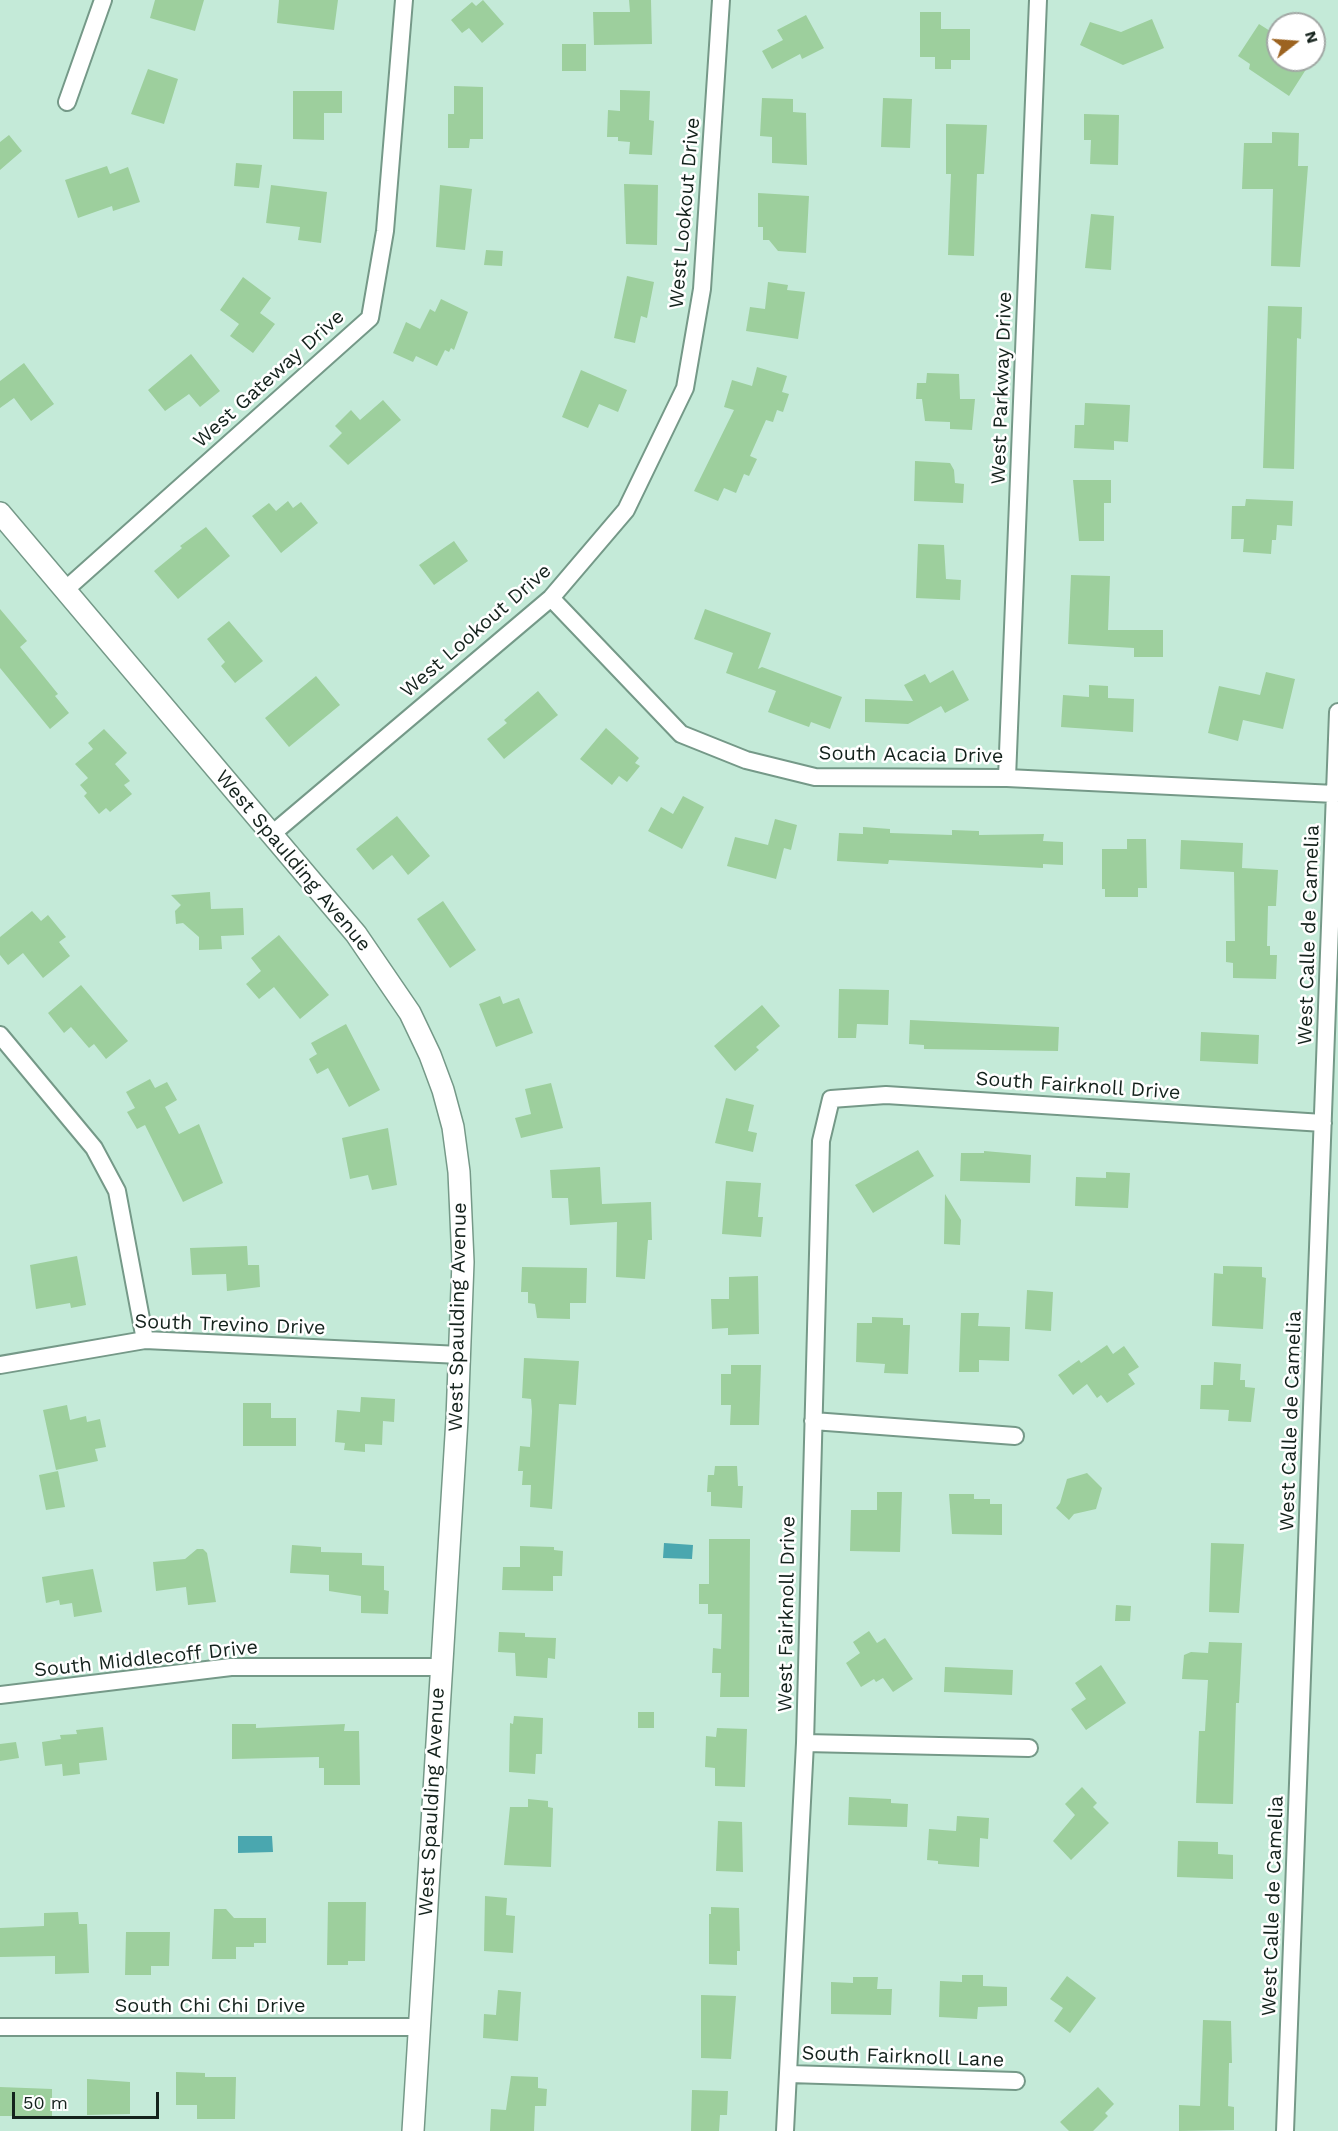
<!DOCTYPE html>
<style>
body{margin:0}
#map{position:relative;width:1338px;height:2131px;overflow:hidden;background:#c4ead8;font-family:"Work Sans",sans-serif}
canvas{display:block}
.north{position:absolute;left:1266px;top:12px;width:60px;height:60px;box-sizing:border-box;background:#fff;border:2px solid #a1a7a4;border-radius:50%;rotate:73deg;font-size:16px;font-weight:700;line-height:24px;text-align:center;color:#14221c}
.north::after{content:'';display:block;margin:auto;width:21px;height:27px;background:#9c6320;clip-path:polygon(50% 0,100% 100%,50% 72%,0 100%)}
.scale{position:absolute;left:12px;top:2092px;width:147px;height:27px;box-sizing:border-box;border:3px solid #14221c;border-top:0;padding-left:8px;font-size:18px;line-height:21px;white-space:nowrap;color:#14221c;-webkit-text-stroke:4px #fff;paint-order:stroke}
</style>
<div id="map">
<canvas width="1338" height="2131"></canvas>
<div class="north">N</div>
<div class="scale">50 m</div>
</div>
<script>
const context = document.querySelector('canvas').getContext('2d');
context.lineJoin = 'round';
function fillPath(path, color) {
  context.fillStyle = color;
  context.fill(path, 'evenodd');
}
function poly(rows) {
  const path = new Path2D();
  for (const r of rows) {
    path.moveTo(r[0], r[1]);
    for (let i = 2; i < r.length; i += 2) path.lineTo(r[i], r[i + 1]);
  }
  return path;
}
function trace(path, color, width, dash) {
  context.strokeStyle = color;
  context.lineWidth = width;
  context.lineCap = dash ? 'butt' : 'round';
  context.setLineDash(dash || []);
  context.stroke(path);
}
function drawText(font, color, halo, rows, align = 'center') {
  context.font = font + ' "Work Sans",sans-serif';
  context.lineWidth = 5;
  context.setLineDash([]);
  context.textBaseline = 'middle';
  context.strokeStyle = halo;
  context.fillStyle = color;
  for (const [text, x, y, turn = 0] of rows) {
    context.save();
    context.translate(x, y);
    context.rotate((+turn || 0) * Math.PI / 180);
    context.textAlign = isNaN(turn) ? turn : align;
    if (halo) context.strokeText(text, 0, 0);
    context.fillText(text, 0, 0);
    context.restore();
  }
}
fillPath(poly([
 [664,1543,693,1545,692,1559,663,1558],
 [238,1836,272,1836,273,1852,238,1853]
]), '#4aa7af');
fillPath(poly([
 [155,0,204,0,195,31,150,18],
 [279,0,338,0,334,30,277,23],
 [483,0,504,24,482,43,469,28,462,33,451,20,472,2,476,6],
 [629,0,651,0,652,44,594,45,593,12,630,12],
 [920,12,941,12,941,29,970,29,970,60,951,60,951,69,935,69,935,57,920,57],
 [806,15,824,48,802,59,800,54,772,69,762,51,783,40,777,30],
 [1152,19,1164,48,1123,65,1080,45,1090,22,1121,32],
 [1259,24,1278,36,1278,60,1312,60,1289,96,1249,69,1250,64,1238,56],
 [562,44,586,44,586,71,562,71],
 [148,69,178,79,164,124,131,114],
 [454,86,483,87,483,139,470,139,469,148,448,148,448,114,454,114],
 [620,90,650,91,649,120,654,121,652,155,629,154,630,142,618,141,618,137,607,137,608,110,620,111],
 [293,91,342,91,342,113,324,113,324,140,293,139],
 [762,98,793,99,793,112,806,113,807,165,772,163,772,137,760,136],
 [883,98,912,99,910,148,881,147],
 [1084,114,1119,115,1118,165,1090,164,1091,140,1084,140],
 [946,124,987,125,984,174,977,174,974,256,948,255,951,174,946,174],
 [1272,132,1299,133,1298,166,1308,166,1300,267,1271,266,1273,189,1242,189,1244,143,1272,143],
 [9,135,22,151,0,170,0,142],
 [236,163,262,165,259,188,234,186],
 [107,166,110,174,128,167,140,202,113,211,112,206,78,218,65,180],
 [624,184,658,185,657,245,626,244],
 [271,185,327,192,321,243,298,240,300,227,266,223],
 [440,185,472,189,465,250,436,247],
 [758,193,809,196,806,253,778,251,769,240,763,240,763,227,758,227],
 [1091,214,1114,216,1111,270,1085,268],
 [486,250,503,251,502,266,484,265],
 [627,276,654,282,647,318,641,316,635,343,614,338],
 [243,277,271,298,260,313,275,324,253,353,230,336,239,324,220,310],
 [768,282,788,285,787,290,805,292,798,339,746,331,750,307,765,309],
 [441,299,468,312,454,350,451,348,449,352,445,350,437,366,416,356,413,362,393,353,406,322,420,329,430,309,435,312],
 [1268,306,1302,307,1301,339,1297,338,1294,469,1263,468],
 [191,354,220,391,200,407,189,394,165,411,148,390],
 [24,363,54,404,31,421,14,398,0,408,0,381],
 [757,367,787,376,782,392,789,394,783,412,777,410,773,422,766,420,750,456,757,459,749,476,744,474,736,493,724,488,718,501,694,491,734,410,724,407,732,380,752,386],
 [581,370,627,390,618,412,599,404,588,428,562,417],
 [927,373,959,374,960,399,975,399,972,430,950,429,950,422,925,421,922,399,916,399,917,383,926,383],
 [383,400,401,420,348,465,329,446,342,433,335,426,351,410,360,420],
 [1085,403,1130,405,1128,442,1114,441,1114,450,1074,448,1075,425,1084,425],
 [915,461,950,463,954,470,955,483,964,484,963,503,914,501],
 [1073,480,1111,480,1111,503,1104,503,1104,541,1079,541],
 [1246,499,1293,501,1292,526,1277,525,1276,540,1272,540,1271,554,1243,552,1244,539,1231,539,1232,506,1245,506],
 [288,501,293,508,301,502,318,523,281,553,252,516,269,503,276,511],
 [206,527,230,556,178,599,154,571,182,548,180,546],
 [454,541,468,561,434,585,419,565],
 [918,544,944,545,946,579,961,580,960,600,916,598],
 [1071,575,1110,576,1108,630,1163,630,1163,657,1134,657,1134,648,1068,644],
 [0,609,27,641,20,647,58,694,55,696,69,713,50,729,0,668],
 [705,609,771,633,758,669,762,667,842,697,830,729,811,722,809,727,768,712,776,691,726,673,733,653,694,639],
 [229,621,263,661,235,683,221,666,225,662,207,639],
 [953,670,969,700,945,713,941,706,908,724,865,722,865,699,913,701,904,685,925,674,930,683],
 [1266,672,1295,679,1283,729,1243,720,1238,741,1208,733,1219,686,1260,695],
 [316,676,340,705,289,747,265,718],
 [1089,685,1108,686,1108,698,1134,699,1133,732,1061,727,1063,695,1089,697],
 [538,691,558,715,504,759,487,739,507,723,504,720],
 [606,728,639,758,635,763,640,766,627,782,619,776,612,785,580,759],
 [104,729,127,753,115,764,130,781,124,785,132,794,110,812,106,808,99,814,84,796,87,793,80,785,88,778,75,764,93,749,88,743],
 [683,796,704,807,682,849,648,831,661,807,673,814],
 [397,816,430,856,408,875,392,855,373,870,356,849],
 [775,819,797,825,791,850,784,848,776,879,727,866,735,837,768,845],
 [863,827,890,829,890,833,952,835,952,830,979,831,979,835,1044,834,1043,841,1063,842,1063,865,1043,864,1043,868,889,860,888,864,837,861,839,833,863,834],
 [1127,839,1146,839,1147,888,1138,888,1138,897,1105,897,1105,889,1102,889,1102,849,1127,849],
 [1181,840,1243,843,1242,868,1278,870,1276,906,1268,906,1267,946,1270,946,1270,955,1277,955,1276,979,1233,978,1233,963,1226,962,1226,941,1235,941,1234,872,1180,869],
 [210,892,211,909,243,908,244,935,221,936,222,949,199,950,199,937,183,923,176,924,175,911,181,905,171,895],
 [443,901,476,950,450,968,417,919],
 [32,911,41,921,48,915,66,937,59,942,70,956,43,978,23,953,8,965,0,955,0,937],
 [279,935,329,995,300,1019,274,987,259,999,246,984,261,971,251,958],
 [81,985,128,1041,106,1059,94,1044,89,1048,71,1027,64,1033,48,1013],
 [839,989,889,990,888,1025,857,1024,856,1038,838,1038],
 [500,996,503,1004,519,998,533,1033,496,1047,479,1004],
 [762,1005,780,1026,756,1047,759,1050,735,1071,714,1046],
 [910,1020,1059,1027,1058,1051,924,1049,924,1045,909,1044],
 [346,1024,380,1090,349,1107,328,1068,317,1074,309,1059,317,1054,311,1043],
 [1201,1032,1259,1035,1258,1064,1200,1061],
 [150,1079,155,1088,167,1082,177,1100,165,1107,179,1134,199,1124,223,1183,183,1202,145,1125,137,1129,127,1112,135,1108,126,1092],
 [551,1083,563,1128,521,1138,515,1118,531,1114,525,1089],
 [726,1098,754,1105,748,1131,757,1133,753,1152,715,1143],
 [388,1128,397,1185,372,1190,368,1175,350,1179,342,1138],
 [918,1150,934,1176,873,1213,855,1185],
 [984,1151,1031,1155,1030,1183,960,1181,961,1153,984,1153],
 [600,1167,602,1204,651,1202,652,1240,648,1240,645,1279,616,1277,617,1222,570,1225,568,1198,552,1198,550,1170],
 [1106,1172,1130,1173,1128,1208,1075,1206,1076,1177,1106,1178],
 [726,1181,761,1183,758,1217,763,1217,761,1237,722,1234],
 [945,1194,961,1220,960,1245,944,1244],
 [247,1246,248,1265,259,1265,260,1287,227,1291,226,1274,192,1275,190,1248],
 [77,1256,86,1305,71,1308,70,1303,36,1309,30,1265],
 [1223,1266,1262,1267,1262,1277,1266,1278,1263,1329,1212,1326,1214,1273,1223,1274],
 [522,1267,587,1268,586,1303,570,1303,570,1319,537,1318,535,1304,528,1303,528,1292,521,1292],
 [758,1276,759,1334,728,1335,728,1328,712,1329,711,1299,729,1299,729,1277],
 [1027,1290,1053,1292,1051,1331,1025,1329],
 [961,1313,979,1313,978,1326,1010,1327,1009,1361,979,1360,979,1372,959,1372],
 [872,1317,903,1318,903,1325,910,1325,908,1374,884,1373,885,1364,856,1362,857,1323,872,1323],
 [1107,1345,1113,1354,1124,1346,1139,1367,1128,1374,1135,1384,1107,1403,1101,1395,1097,1398,1087,1384,1073,1395,1058,1375,1079,1360,1081,1363],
 [524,1358,579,1361,576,1405,559,1404,552,1509,530,1507,531,1485,522,1485,523,1471,518,1471,520,1446,530,1447,532,1411,531,1399,522,1398],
 [1214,1362,1241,1364,1240,1380,1245,1380,1245,1387,1255,1388,1251,1422,1228,1421,1229,1410,1200,1409,1201,1385,1213,1385],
 [731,1365,761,1365,759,1425,730,1425,731,1405,721,1405,721,1374,731,1374],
 [361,1397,395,1399,394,1422,383,1421,382,1445,365,1444,365,1452,344,1450,345,1443,335,1442,337,1410,360,1412],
 [243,1403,271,1403,271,1418,296,1418,296,1446,243,1446],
 [67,1405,70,1420,86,1416,87,1422,100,1419,106,1447,95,1449,98,1461,56,1470,43,1410],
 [715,1466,737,1466,738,1486,743,1486,742,1508,711,1506,711,1492,707,1492,708,1475,714,1475],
 [58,1471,65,1507,46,1510,39,1475],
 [1087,1473,1102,1488,1096,1509,1074,1514,1069,1520,1056,1508,1060,1503,1067,1479],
 [877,1492,902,1492,900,1552,850,1551,851,1510,877,1510],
 [949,1494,974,1494,974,1499,990,1499,990,1504,1002,1504,1002,1535,952,1534],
 [709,1539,750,1539,749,1697,720,1697,721,1673,712,1673,713,1648,721,1649,722,1614,708,1614,708,1604,699,1604,699,1584,709,1584],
 [1211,1543,1244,1544,1239,1613,1209,1612],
 [292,1545,321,1547,321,1552,362,1553,362,1565,384,1566,384,1590,389,1591,388,1614,361,1613,361,1596,329,1591,329,1575,290,1573],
 [520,1546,554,1547,554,1550,563,1551,562,1576,553,1576,553,1591,502,1590,503,1567,520,1567],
 [197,1549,203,1549,207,1553,216,1602,188,1605,186,1587,156,1591,153,1562,185,1559],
 [93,1569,102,1612,74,1617,72,1603,60,1605,59,1600,46,1603,42,1577],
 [1116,1605,1131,1606,1130,1621,1115,1621],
 [869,1631,877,1643,885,1638,913,1679,893,1692,883,1678,876,1682,874,1679,861,1687,846,1663,860,1653,853,1642],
 [499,1632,525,1633,525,1637,556,1638,555,1659,548,1658,547,1678,516,1676,515,1653,498,1652],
 [1209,1642,1242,1643,1239,1703,1236,1703,1233,1804,1196,1803,1199,1731,1205,1731,1208,1680,1182,1679,1184,1655,1191,1652,1208,1653],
 [1101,1665,1126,1703,1086,1730,1071,1709,1086,1699,1075,1683],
 [945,1667,1013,1670,1012,1695,944,1692],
 [638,1712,654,1712,654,1728,638,1728],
 [514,1716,543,1718,542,1754,536,1754,535,1774,509,1772,510,1723,513,1724],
 [232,1724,256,1724,256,1728,345,1724,344,1731,359,1731,360,1785,324,1785,324,1768,319,1768,319,1757,232,1759],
 [103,1727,107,1760,79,1763,80,1774,63,1776,62,1764,45,1766,42,1742,61,1739,60,1735,77,1734,76,1730],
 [717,1728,747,1729,745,1787,715,1786,715,1768,705,1767,706,1736,716,1737],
 [16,1742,19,1758,0,1761,0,1744],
 [1082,1787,1097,1803,1093,1807,1109,1823,1071,1860,1053,1841,1075,1815,1065,1804],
 [849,1797,891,1799,891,1803,908,1804,907,1827,848,1825],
 [528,1799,548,1801,548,1807,553,1808,551,1867,504,1865,510,1807,528,1807],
 [957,1816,989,1818,988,1839,980,1838,979,1867,938,1864,938,1861,927,1860,929,1829,956,1831],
 [718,1821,742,1822,743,1872,716,1871],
 [1178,1841,1218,1842,1218,1854,1233,1855,1233,1879,1177,1877],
 [485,1896,507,1898,506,1915,515,1916,513,1953,484,1951],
 [328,1902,366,1902,365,1961,348,1961,348,1965,327,1965],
 [711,1907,739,1908,740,1951,737,1951,737,1965,709,1964,709,1914,711,1914],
 [214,1909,226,1909,234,1918,266,1918,266,1943,254,1943,254,1947,236,1947,236,1959,212,1959],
 [78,1912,79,1924,87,1924,89,1973,55,1974,55,1956,0,1957,0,1928,44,1926,44,1913],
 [126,1932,170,1932,169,1966,151,1966,151,1975,125,1975],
 [962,1975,983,1975,983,1986,1007,1987,1007,2006,978,2007,977,2019,939,2017,940,1981,962,1982],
 [1067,1976,1096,1998,1070,2033,1054,2021,1063,2008,1050,1999],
 [853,1977,878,1977,877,1989,892,1989,891,2015,831,2014,831,1982,853,1983],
 [498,1990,521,1992,518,2041,483,2038,484,2014,496,2015],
 [701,1995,736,1996,731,2059,701,2058],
 [1203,2020,1231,2021,1232,2063,1229,2063,1228,2106,1234,2107,1234,2130,1179,2131,1179,2105,1200,2106],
 [176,2072,205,2073,205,2077,236,2077,235,2119,197,2119,197,2105,176,2105],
 [511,2076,538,2077,538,2088,547,2089,546,2106,535,2106,534,2131,490,2131,491,2109,506,2110],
 [87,2079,130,2082,130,2114,87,2115],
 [0,2087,52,2089,52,2116,0,2116],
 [1098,2087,1114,2104,1105,2113,1108,2116,1093,2131,1069,2131,1060,2122],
 [692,2090,728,2091,727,2115,720,2115,719,2131,691,2131]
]), '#9dcf9d');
const minor = poly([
 [67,102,103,0],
 [65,590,370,318,385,231,404,0],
 [551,598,681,734,746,760,815,777,1007,778,1335,794],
 [1007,778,1038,0],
 [272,834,551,598,626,510,685,388,702,289,721,0],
 [0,1035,94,1148,117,1191,145,1340],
 [0,1365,145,1340,460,1355],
 [813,1421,1015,1436],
 [0,1695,231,1667,440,1667],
 [805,1743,1029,1748],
 [0,2027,420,2027],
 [789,2074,1016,2081],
 [785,2131,805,1743,821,1141,831,1099,886,1095,1323,1123],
 [1285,2131,1338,712]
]);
const tertiary = poly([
 [0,513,356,934,410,1013,430,1055,443,1090,453,1127,459,1172,463,1262,457,1419,413,2131]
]);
trace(minor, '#759988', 20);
trace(tertiary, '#759988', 24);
trace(minor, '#fff', 16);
trace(tertiary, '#fff', 21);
drawText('20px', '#14221c', '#fff', [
 ["West Lookout Drive",685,213,-85],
 ["West Gateway Drive",269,379,-42],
 ["West Parkway Drive",1002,388,-88],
 ["West Lookout Drive",476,631,-41],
 ["South Acacia Drive",911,755,1],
 ["West Spaulding Avenue",293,861,50],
 ["West Calle de Camelia",1309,935,-88],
 ["South Fairknoll Drive",1078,1086,4],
 ["West Spaulding Avenue",458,1317,-89],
 ["South Trevino Drive",230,1325,2],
 ["West Calle de Camelia",1291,1421,-88],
 ["West Fairknoll Drive",787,1614,-89],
 ["South Middlecoff Drive",146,1659,-6],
 ["West Spaulding Avenue",432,1802,-87],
 ["West Calle de Camelia",1273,1906,-88],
 ["South Chi Chi Drive",210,2006],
 ["South Fairknoll Lane",903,2057,2]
]);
</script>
